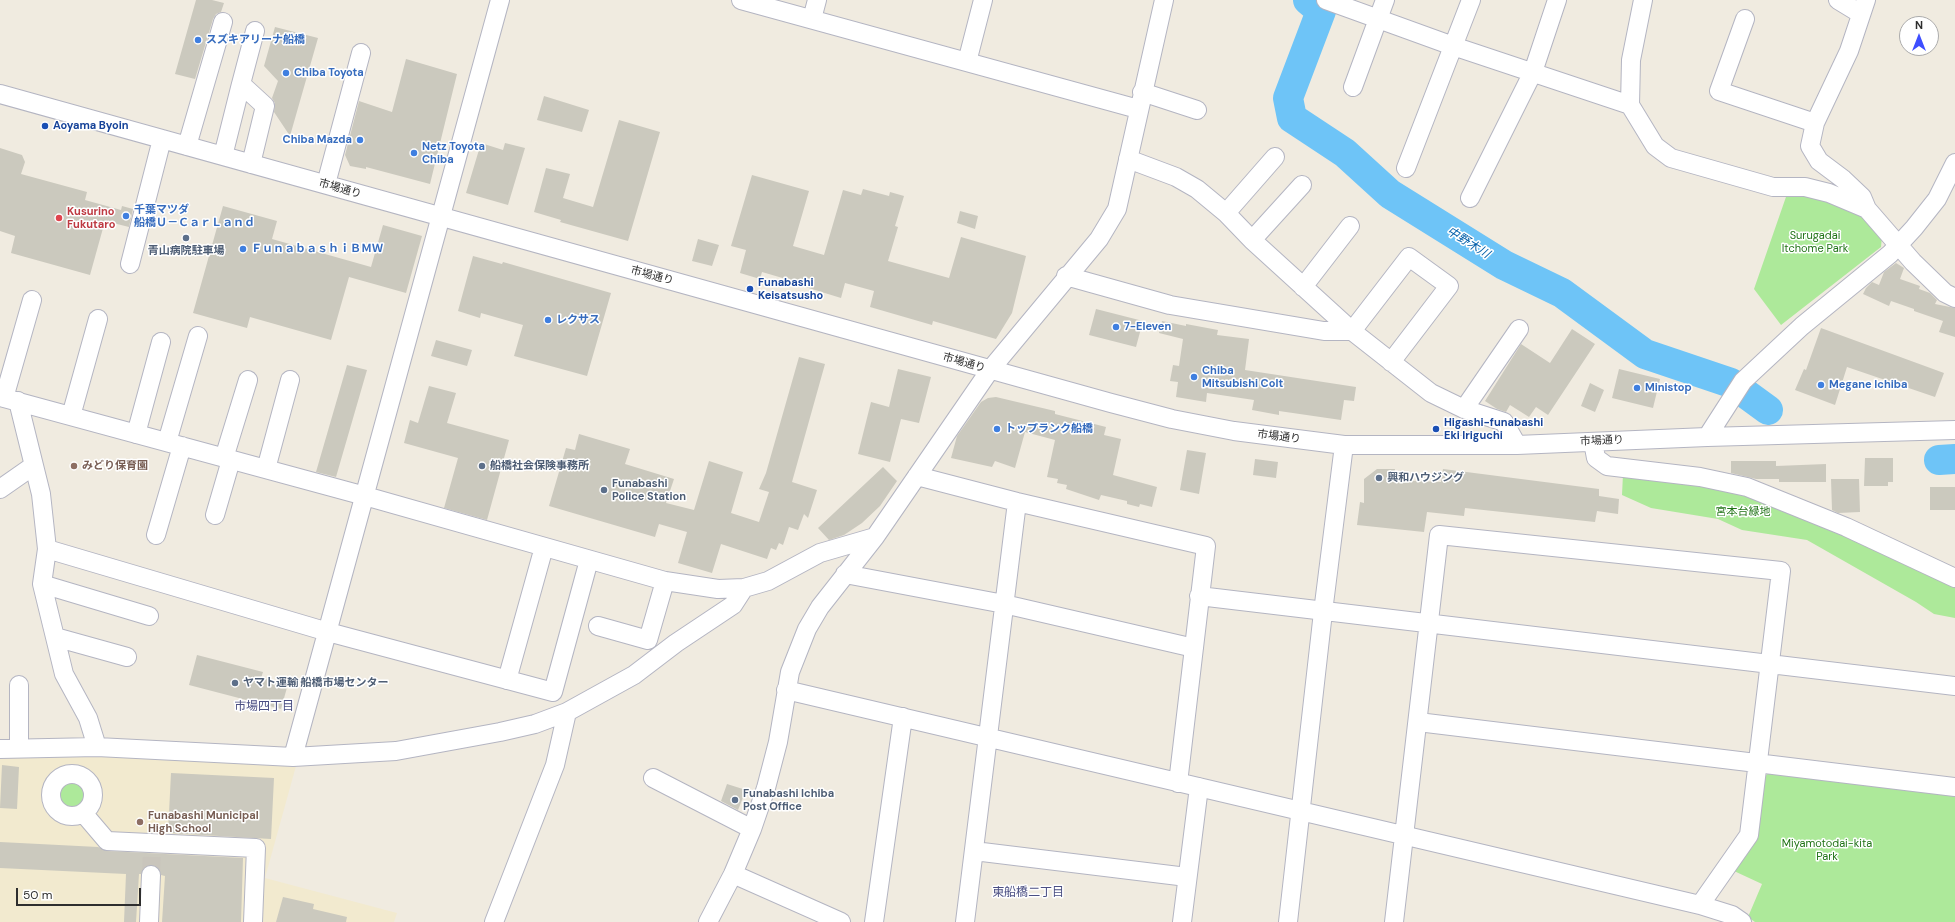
<!DOCTYPE html>
<meta charset="utf-8">
<style>
body{margin:0}
#map{position:relative;width:1955px;height:922px;overflow:hidden;background:#f0ebe0;font-family:"DM Sans",sans-serif}
canvas{display:block}
.north{position:absolute;left:1899px;top:16px;width:40px;height:40px;box-sizing:border-box;background:#fff;border:1px solid #ababab;border-radius:50%;rotate:0deg;font-size:11px;font-weight:700;line-height:16px;text-align:center;color:#2e2e2e}
.north::after{content:'';display:block;margin:auto;width:14px;height:18px;background:#3e4eff;clip-path:polygon(50% 0,100% 100%,50% 72%,0 100%)}
.scale{position:absolute;left:16px;top:888px;width:125px;height:18px;box-sizing:border-box;border:2px solid #2e2e2e;border-top:0;padding-left:5px;font-size:12px;line-height:14px;white-space:nowrap;color:#2e2e2e;-webkit-text-stroke:3px #fff;paint-order:stroke}
</style>
<div id="map">
<canvas width="1955" height="922"></canvas>
<div class="north">N</div>
<div class="scale">50 m</div>
</div>
<script>
const context = document.querySelector('canvas').getContext('2d');
context.lineJoin = 'round';
function fillPath(path, color) {
  context.fillStyle = color;
  context.fill(path, 'evenodd');
}
function poly(rows) {
  const path = new Path2D();
  for (const r of rows) {
    if (r.length === 3) {
      path.moveTo(r[0] + r[2], r[1]);
      path.arc(r[0], r[1], r[2], 0, 2 * Math.PI);
      continue;
    }
    path.moveTo(r[0], r[1]);
    for (let i = 2; i < r.length; i += 2) path.lineTo(r[i], r[i + 1]);
  }
  return path;
}
function trace(path, color, width, dash) {
  context.strokeStyle = color;
  context.lineWidth = width;
  context.lineCap = dash ? 'butt' : 'round';
  context.setLineDash(dash || []);
  context.stroke(path);
}
function drawText(font, color, halo, rows, align = 'center') {
  context.font = font + ' "DM Sans","Noto Sans JP",sans-serif';
  context.lineWidth = 3;
  context.setLineDash([]);
  context.textBaseline = 'middle';
  context.strokeStyle = halo;
  context.fillStyle = color;
  for (const [text, x, y, turn = 0] of rows) {
    context.save();
    context.translate(x, y);
    context.rotate((+turn || 0) * Math.PI / 180);
    context.textAlign = isNaN(turn) ? turn : align;
    if (halo) context.strokeText(text, 0, 0);
    context.fillText(text, 0, 0);
    context.restore();
  }
}
fillPath(poly([
 [65,753,216,759,296,766,265,878,397,913,394,922,0,922,0,756]
]), '#f2eacf');
fillPath(poly([
 [1787,194,1825,199,1860,216,1873,226,1882,237,1881,247,1781,325,1754,289],
 [1623,474,1726,487,1778,507,1916,566,1955,587,1955,618,1934,614,1916,602,1807,540,1742,530,1718,519,1651,508,1622,495],
 [1770,772,1955,794,1955,922,1755,922,1748,917,1762,884,1734,871,1764,777],
 [72,795,16]
]), '#ade99a');
trace(poly([
 [1308,0,1321,11,1288,98,1292,118,1345,153,1390,194,1504,265,1562,293,1645,354,1731,383,1768,410],
 [1939,460,1955,459]
]), '#6ec4f7', 30);
fillPath(poly([
 [196,0,212,0,224,3,221,12,216,14,213,19,195,79,175,74],
 [275,27,318,38,290,136,274,112,275,103,272,98,278,81,264,66],
 [406,59,457,74,430,184,366,167,366,169,350,166,345,155,359,101,392,112],
 [544,96,589,110,582,132,537,120],
 [619,120,660,132,628,241,560,222,561,220,534,212,546,168,570,174,563,198,593,207],
 [481,143,503,150,505,143,525,148,508,205,466,193],
 [0,148,22,155,25,162,21,174,87,192,85,200,121,210,122,206,133,209,129,227,105,221,90,275,11,253,15,236,0,231],
 [752,175,809,191,793,246,824,255,843,190,861,195,863,189,889,196,890,192,904,196,895,226,898,227,888,261,949,278,961,237,1026,256,1012,313,996,339,933,321,932,325,870,307,874,291,845,283,841,298,802,286,803,284,762,272,760,279,740,273,746,250,731,246],
 [223,206,277,221,272,239,371,267,383,225,422,236,406,293,349,277,331,340,250,317,247,328,193,313],
 [960,211,978,216,975,229,957,223],
 [698,239,719,245,712,266,692,261],
 [473,256,502,264,503,262,611,293,587,376,514,356,523,325,481,313,480,318,458,311],
 [1896,263,1904,268,1900,279,1920,286,1919,289,1930,293,1937,300,1935,304,1955,308,1955,337,1939,332,1943,321,1914,311,1914,309,1891,301,1889,306,1863,294,1866,288,1872,282,1879,285,1884,272],
 [1096,309,1143,321,1136,347,1089,335],
 [1162,321,1186,326,1186,324,1218,330,1217,335,1249,339,1245,370,1356,387,1354,401,1344,400,1341,420,1279,411,1279,415,1252,410,1254,400,1207,393,1206,402,1176,397,1178,382,1170,381,1173,365,1179,366,1183,339,1159,333],
 [1821,328,1944,373,1935,397,1847,367,1835,405,1795,390,1804,369,1806,370],
 [1572,329,1595,344,1548,415,1536,407,1529,417,1510,405,1506,412,1497,409,1485,401,1521,344,1550,363],
 [436,340,472,350,467,366,431,356],
 [799,357,825,364,792,482,817,490,808,518,804,514,798,530,789,527,783,545,779,543,776,550,771,548,767,559,721,544,712,573,678,563,687,532,659,524,655,537,549,506,566,448,575,450,579,434,630,449,625,464,674,479,666,503,694,510,709,461,743,472,731,513,759,522,769,492,759,489,766,473],
 [347,365,367,370,336,477,316,472],
 [898,369,931,377,919,423,901,419,890,462,858,454,871,402,889,407],
 [1619,369,1660,379,1653,408,1612,398],
 [1590,383,1604,390,1595,412,1581,406],
 [429,386,456,393,447,423,509,440,487,520,444,508,458,458,404,443,410,420,418,423],
 [996,397,1055,411,1055,414,1106,427,1104,435,1121,439,1113,475,1157,487,1152,507,1140,504,1139,507,1127,504,1127,501,1101,495,1099,500,1066,489,1067,485,1057,483,1058,479,1047,477,1055,440,1025,432,1015,468,995,461,992,467,951,458,957,436,981,402,988,398],
 [1187,450,1206,453,1199,494,1180,490],
 [1865,458,1893,458,1893,482,1888,482,1888,486,1864,486],
 [1255,459,1278,462,1276,478,1253,475],
 [1731,461,1776,461,1776,466,1826,464,1826,482,1779,482,1779,479,1756,479,1731,473],
 [883,467,897,481,880,506,862,523,844,535,829,540,818,528],
 [1377,469,1395,469,1394,480,1441,482,1443,469,1599,489,1599,496,1619,499,1618,514,1597,511,1595,522,1465,508,1464,516,1427,512,1424,532,1357,525,1360,502,1364,503,1364,479],
 [1831,479,1859,479,1860,512,1838,513,1832,510],
 [1930,487,1955,487,1955,510,1930,510],
 [197,655,263,672,261,678,288,684,281,709,189,685],
 [2,765,19,767,17,809,0,808],
 [171,773,274,778,271,839,168,833],
 [727,784,746,790,738,810,721,801],
 [0,842,98,847,107,851,243,858,241,922,162,922,165,876,161,875,157,866,151,865,146,866,141,874,139,874,136,922,124,922,126,874,0,868],
 [283,897,314,904,313,909,347,917,346,922,276,922]
]), '#cbc9be');
trace(poly([
 [151,875,152,849]
]), '#c9c5bc', 18, [18, 9]);
const minor = poly([
 [741,0,1138,109],
 [1326,0,1453,46,1630,105],
 [1643,0,1631,60,1630,105,1655,146,1671,158,1773,187,1805,187,1829,193,1867,209,1913,262,1945,293,1955,298],
 [1838,0,1861,14],
 [1866,0,1849,51,1815,123,1810,146,1819,161,1843,179,1862,197,1867,209],
 [812,19,817,0],
 [1745,19,1719,91,1815,123],
 [967,62,983,0],
 [241,84,255,31],
 [1353,87,1385,0],
 [1142,92,1197,110],
 [0,94,1111,403,1172,419,1234,431,1344,445,1517,445,1707,437,1955,430],
 [187,146,223,22],
 [223,156,241,84,265,106,251,164],
 [1128,159,1176,177,1197,189,1226,213,1252,240,1352,331,1431,393,1464,409,1504,422,1517,445],
 [1406,168,1471,0],
 [326,184,361,53],
 [1470,198,1533,72,1557,0],
 [1226,213,1275,157],
 [1252,240,1302,185],
 [130,264,162,139],
 [1066,276,1170,305,1324,331,1352,331,1409,257,1449,286,1391,362],
 [1303,287,1350,226],
 [0,397,365,496,665,581,718,589,744,588,768,581,820,553,875,537],
 [4,398,32,300],
 [18,401,41,494,47,549,42,584,64,674,88,718,97,747],
 [1464,409,1519,329],
 [71,416,98,319],
 [136,434,161,342],
 [1707,437,1743,381,1802,326,1890,254,1914,228,1937,199,1955,163],
 [167,442,198,336],
 [1593,442,1596,458,1607,466,1700,477,1747,487,1846,527,1955,578],
 [224,458,248,380],
 [266,469,290,380],
 [917,476,1017,502,1206,546,1178,783],
 [0,489,33,466],
 [215,515,231,460],
 [156,535,182,446],
 [47,549,328,632,553,692,589,560],
 [845,574,1004,604,1194,648],
 [42,584,149,616],
 [1199,596,1955,686],
 [598,626,648,640,665,581],
 [55,637,127,657],
 [507,680,544,547],
 [786,690,1700,905,1732,915,1742,922],
 [1418,722,1955,787],
 [19,748,19,685],
 [0,749,97,747,293,757,396,751,500,732,535,724,567,712,634,675,676,643,733,605,744,588],
 [293,757,500,0],
 [72,795,21],
 [653,778,752,829],
 [84,814,107,841,256,848,253,922],
 [974,851,1187,877],
 [733,874,841,922],
 [149,922,151,875],
 [494,922,555,765,567,712],
 [708,922,733,874,752,829,766,788,778,742,790,672,807,629,820,607,875,537,990,370,1099,239,1117,209,1164,0],
 [874,922,903,717],
 [965,922,1017,502],
 [1182,922,1199,787],
 [1288,922,1323,612,1344,445],
 [1394,922,1439,535,1781,571,1749,835,1700,905]
]);
trace(minor, '#b4b5c2', 20);
trace(minor, '#fff', 18);
for (const [x, y, r, color] of [
 [198,40,4,"#3f7fe0"],
 [286,73,4,"#3f7fe0"],
 [45,126,4,"#1a4fb4"],
 [360,140,4,"#3f7fe0"],
 [414,153,4,"#3f7fe0"],
 [126,216,4,"#3f7fe0"],
 [59,218,4,"#e0444e"],
 [186,238,4,"#5c6f8a"],
 [243,249,4,"#3f7fe0"],
 [750,289,4,"#1a4fb4"],
 [548,320,4,"#3f7fe0"],
 [1116,327,4,"#3f7fe0"],
 [1194,377,4,"#3f7fe0"],
 [1821,385,4,"#3f7fe0"],
 [1637,388,4,"#3f7fe0"],
 [997,429,4,"#3f7fe0"],
 [1436,429,4,"#1a4fb4"],
 [74,466,4,"#8d6e63"],
 [482,466,4,"#5c6f8a"],
 [1379,478,4,"#5c6f8a"],
 [604,490,4,"#5c6f8a"],
 [235,683,4,"#5c6f8a"],
 [735,800,4,"#5c6f8a"],
 [140,822,4,"#8d6e63"]
]) {
  const dot = new Path2D();
  dot.arc(x, y, r, 0, 2 * Math.PI);
  context.fillStyle = color;
  context.fill(dot);
  trace(dot, '#fff', 1.5);
}
drawText('bold 11px', '#366cbe', '#fff', [
 ["スズキアリーナ船橋",206,40],
 ["Chiba Toyota",294,73],
 ["Chiba Mazda",352,140,"right"],
 ["Netz Toyota",422,147],
 ["Chiba",422,160],
 ["千葉マツダ",134,210],
 ["船橋Ｕ－ＣａｒＬａｎｄ",134,223],
 ["ＦｕｎａｂａｓｈｉＢＭＷ",251,249],
 ["レクサス",556,320],
 ["7-Eleven",1124,327],
 ["Chiba",1202,371],
 ["Mitsubishi Colt",1202,384],
 ["Megane Ichiba",1829,385],
 ["Ministop",1645,388],
 ["トップランク船橋",1005,429]
], 'left');
drawText('bold 11px', '#164399', '#fff', [
 ["Aoyama Byoin",53,126],
 ["Funabashi",758,283],
 ["Keisatsusho",758,296],
 ["Higashi-funabashi",1444,423],
 ["Eki Iriguchi",1444,436]
], 'left');
drawText('11px', '#2e2e2e', '#fff', [
 ["市場通り",340,189,16],
 ["市場通り",652,276,15],
 ["市場通り",964,363,16],
 ["市場通り",1279,437,7],
 ["市場通り",1602,441,-2]
]);
drawText('bold 11px', '#be3a42', '#fff', [
 ["Kusurino",67,212],
 ["Fukutaro",67,225]
], 'left');
drawText('11px', '#207316', '#fff', [
 ["Surugadai",1815,236],
 ["Itchome Park",1815,249],
 ["宮本台緑地",1743,512],
 ["Miyamotodai-kita",1827,844],
 ["Park",1827,857]
]);
drawText('bold 11px', '#4e5e75', '#fff', [
 ["青山病院駐車場",186,251,"center"],
 ["船橋社会保険事務所",490,466],
 ["興和ハウジング",1387,478],
 ["Funabashi",612,484],
 ["Police Station",612,497],
 ["ヤマト運輸 船橋市場センター",243,683],
 ["Funabashi Ichiba",743,794],
 ["Post Office",743,807]
], 'left');
drawText('bold 11px', '#785e54', '#fff', [
 ["みどり保育園",82,466],
 ["Funabashi Municipal",148,816],
 ["High School",148,829]
], 'left');
drawText('italic 12px', '#0561ab', '#fff', [
 ["中野木川",1468,243,32]
]);
drawText('12px', '#4a4e83', '#fff', [
 ["市場四丁目",264,707],
 ["東船橋二丁目",1028,893]
]);
</script>
